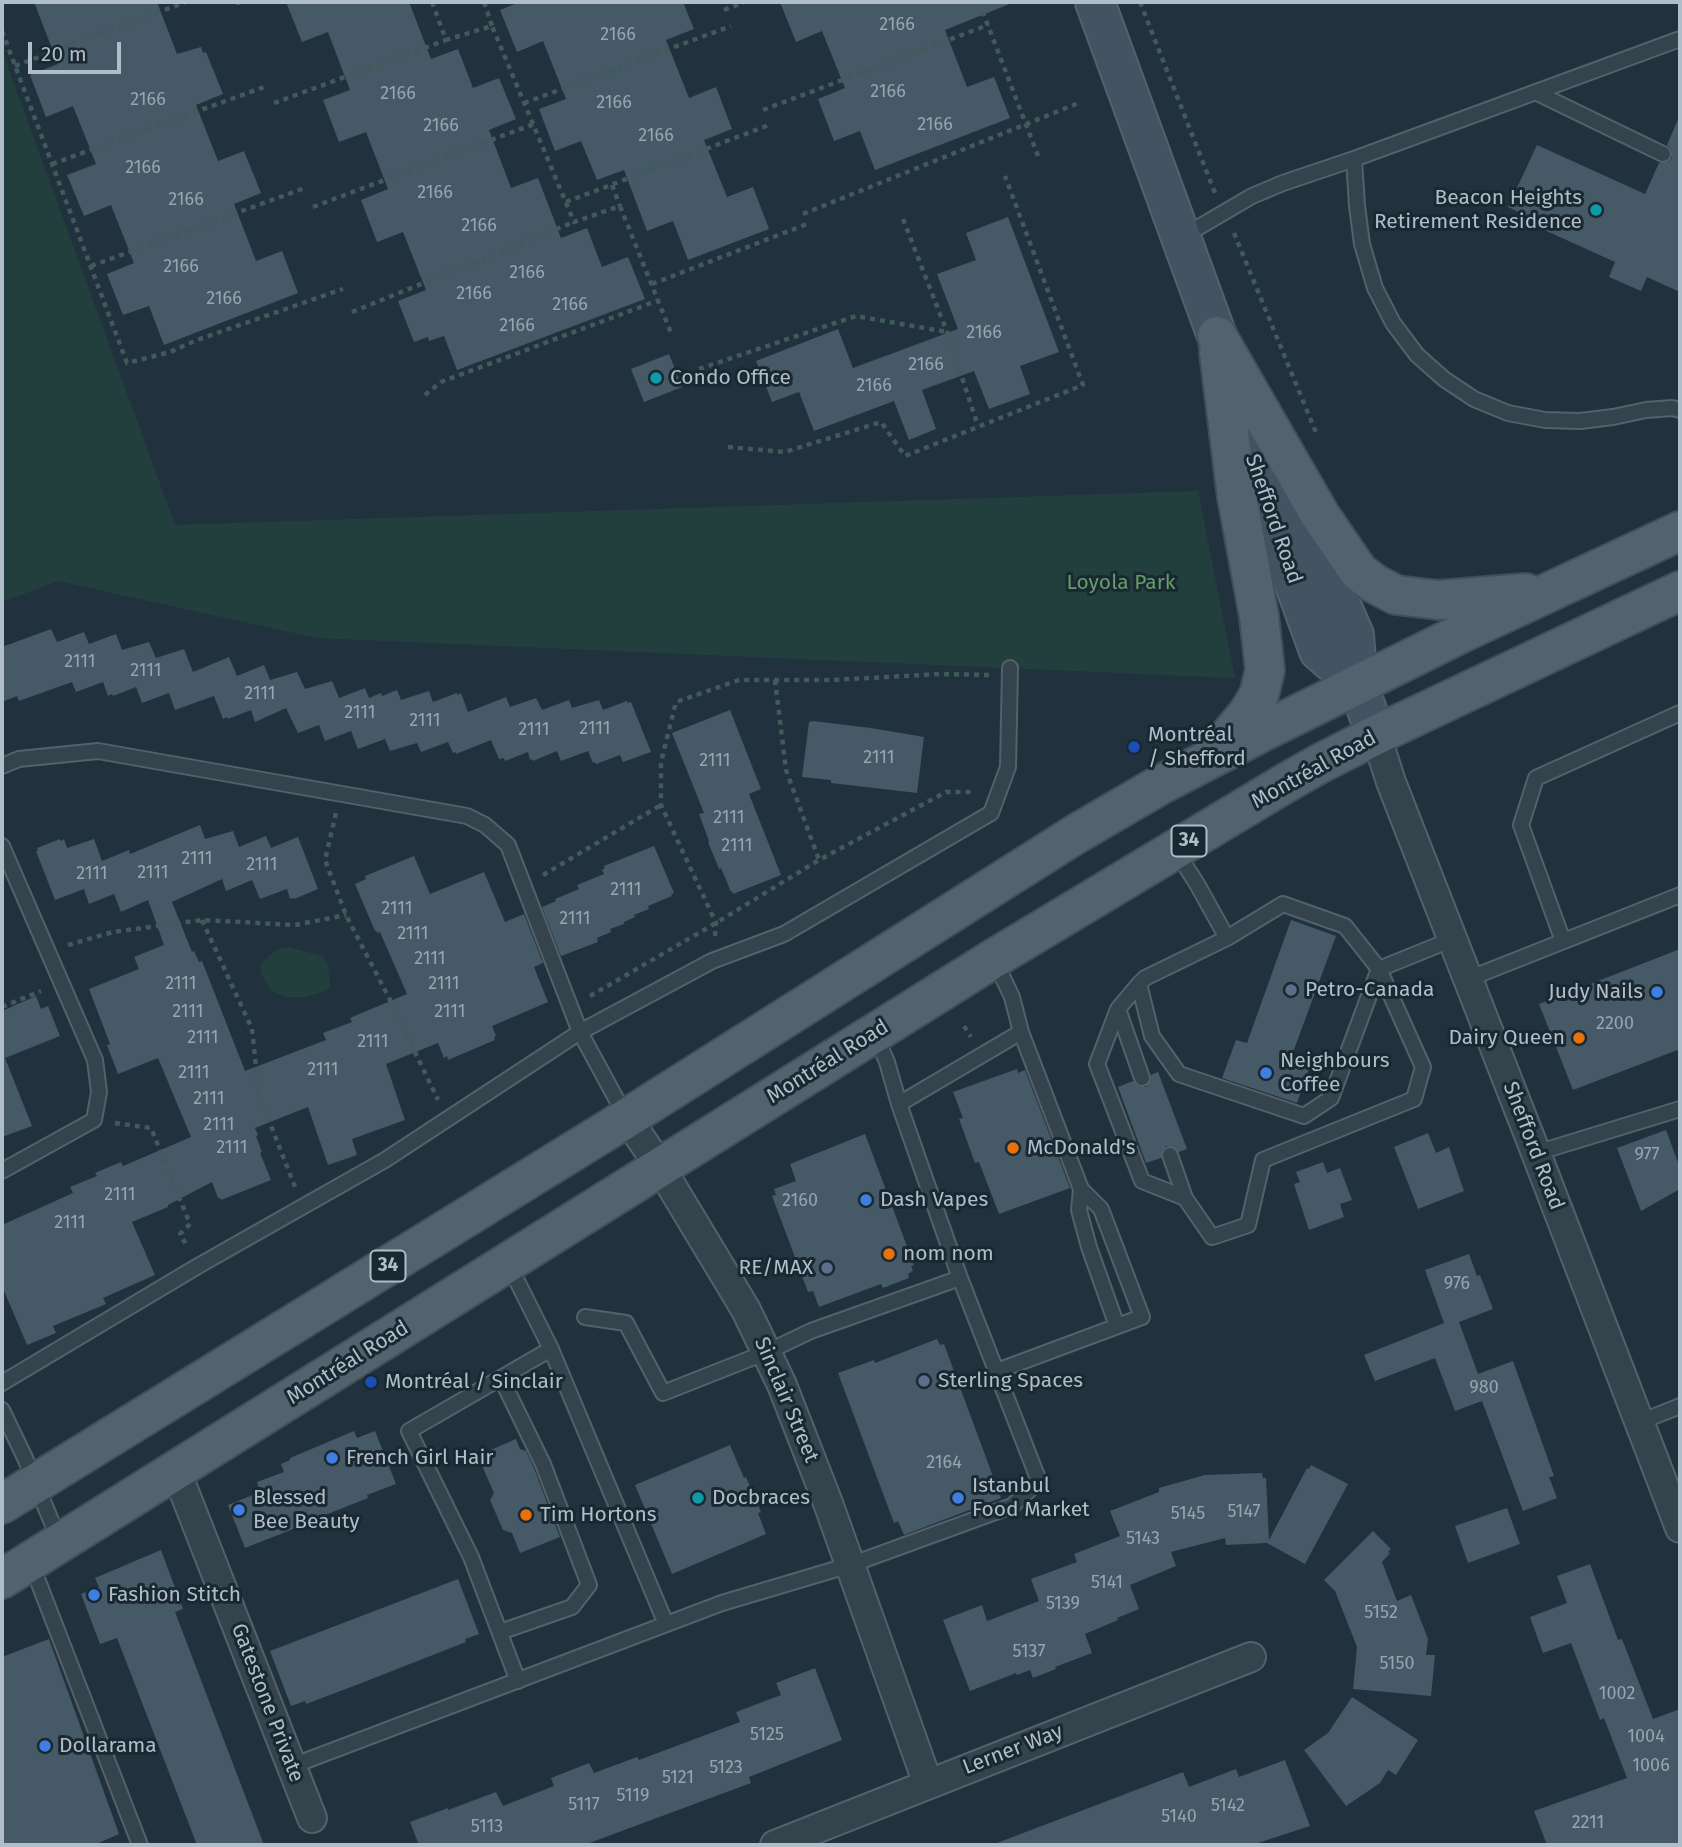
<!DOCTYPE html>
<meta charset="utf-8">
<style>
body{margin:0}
#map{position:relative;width:1682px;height:1847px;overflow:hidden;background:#21323e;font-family:"Fira Sans",sans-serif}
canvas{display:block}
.frame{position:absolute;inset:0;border:4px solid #b0bec9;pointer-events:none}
.scale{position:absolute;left:28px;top:42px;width:93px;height:32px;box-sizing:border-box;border:4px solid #b0bec9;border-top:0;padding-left:9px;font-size:21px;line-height:24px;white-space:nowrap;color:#b0bec9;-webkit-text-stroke:5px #1a2832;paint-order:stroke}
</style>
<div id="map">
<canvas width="1682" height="1847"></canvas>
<div class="frame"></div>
<div class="scale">20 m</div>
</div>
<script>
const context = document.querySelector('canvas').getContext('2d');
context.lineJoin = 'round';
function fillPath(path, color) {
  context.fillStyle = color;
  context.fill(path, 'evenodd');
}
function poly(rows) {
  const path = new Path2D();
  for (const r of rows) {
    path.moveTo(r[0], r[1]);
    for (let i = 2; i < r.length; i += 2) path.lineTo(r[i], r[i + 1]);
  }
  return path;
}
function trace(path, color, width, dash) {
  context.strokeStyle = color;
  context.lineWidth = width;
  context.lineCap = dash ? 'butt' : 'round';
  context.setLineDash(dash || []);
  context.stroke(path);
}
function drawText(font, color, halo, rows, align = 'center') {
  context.font = font + ' "Fira Sans",sans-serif';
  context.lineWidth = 6;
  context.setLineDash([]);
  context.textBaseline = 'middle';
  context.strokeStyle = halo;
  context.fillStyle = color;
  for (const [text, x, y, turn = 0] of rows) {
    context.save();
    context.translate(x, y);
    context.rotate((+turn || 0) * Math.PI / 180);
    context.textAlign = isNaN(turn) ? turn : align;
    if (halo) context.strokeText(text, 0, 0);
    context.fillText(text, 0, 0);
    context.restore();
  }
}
fillPath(poly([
 [2,51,175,525,1198,491,1235,678,317,638,58,581,2,602],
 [288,947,322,956,328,964,330,986,325,991,305,997,285,997,271,990,260,972,261,966,264,960,278,949]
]), '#233f3d');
fillPath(poly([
 [34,2,157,2,177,54,201,47,203,53,206,52,223,94,196,105,218,161,244,151,261,193,234,204,256,261,282,251,298,293,164,345,149,306,123,315,107,274,134,263,111,205,84,216,67,175,96,164,73,106,46,117,30,75,58,64],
 [286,2,409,2,431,59,458,49,473,88,499,78,516,119,489,130,511,188,538,178,561,238,587,228,602,267,628,257,645,299,457,370,444,336,429,341,428,337,414,342,398,301,426,290,403,232,377,242,361,200,388,189,366,132,339,142,323,100,350,90,328,32,302,42],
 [520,2,683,2,694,29,666,40,689,98,716,87,732,129,704,140,727,197,753,187,769,229,688,260,673,221,647,231,624,170,597,180,581,141,555,151,539,109,566,99,543,41,517,52,500,10],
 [780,2,1011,2,1012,3,945,30,967,87,994,77,1010,118,875,170,860,131,834,141,818,99,845,88,822,31,796,42],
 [1680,115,1680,292,1647,277,1641,291,1609,277,1615,262,1531,224,1533,219,1508,207,1537,145,1645,194,1659,163,1668,162,1672,158,1671,149,1667,145],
 [1008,217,1059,352,1020,366,1030,394,989,409,974,371,922,390,936,429,909,440,894,401,814,431,799,392,772,402,756,361,838,329,853,368,958,329,937,274,976,260,966,233],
 [669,354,682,387,644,402,631,369],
 [51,629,57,642,84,632,89,644,116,634,122,650,149,642,156,658,184,649,193,672,229,657,237,676,264,665,270,680,297,672,305,689,332,681,339,698,365,688,369,698,381,693,382,696,397,690,401,700,429,691,433,702,457,693,458,695,461,693,468,712,506,697,510,707,536,698,542,710,569,700,572,708,599,700,603,710,627,701,628,703,631,702,651,752,623,762,620,755,596,764,595,762,593,763,588,751,561,761,557,751,533,761,532,759,530,760,528,752,505,761,504,758,499,759,491,740,456,754,456,752,453,753,448,742,421,752,417,743,390,751,385,739,358,749,351,731,325,741,319,725,298,733,286,708,255,722,251,710,228,719,227,717,223,719,214,696,175,710,169,693,142,703,136,687,113,696,112,694,108,696,103,682,76,692,72,682,19,701,17,696,2,702,2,647],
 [730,710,761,789,749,794,781,875,733,894,732,891,731,892,721,868,719,869,708,842,709,841,699,814,704,813,672,733],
 [813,721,871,728,924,737,917,793,831,783,831,780,802,777,809,722],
 [200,825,205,839,233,831,239,847,266,836,271,848,298,837,318,889,294,899,294,898,290,899,287,889,260,899,252,880,226,891,222,879,172,902,192,952,194,951,199,962,202,961,245,1071,326,1040,323,1033,352,1022,350,1018,407,994,380,932,377,933,376,930,375,931,355,884,366,879,365,876,414,856,430,894,484,872,505,922,524,914,543,963,534,967,548,1002,492,1026,496,1036,494,1037,495,1040,448,1060,447,1056,444,1058,438,1043,386,1064,405,1120,352,1139,357,1155,328,1165,308,1107,255,1128,258,1135,256,1136,262,1152,260,1153,271,1180,221,1200,220,1198,218,1198,212,1182,168,1205,168,1207,132,1222,155,1275,103,1298,106,1304,53,1326,56,1333,27,1345,2,1286,2,1225,73,1193,70,1187,97,1176,95,1173,121,1162,123,1166,191,1137,158,1058,118,1074,107,1045,110,1044,89,989,139,969,134,957,164,945,148,900,121,912,114,894,89,904,84,889,55,900,36,851,38,851,37,848,60,839,61,841,64,839,67,848,94,839,102,861,129,850,130,854],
 [654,846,674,893,671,894,672,896,648,906,649,909,634,915,635,917,624,922,624,924,610,929,611,932,597,938,598,942,561,956,542,907,556,901,555,899,579,889,577,885,604,874,602,870,605,868,604,866],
 [1291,920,1336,936,1292,1055,1301,1059,1299,1063,1310,1066,1297,1103,1222,1078,1236,1040,1247,1043],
 [1680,949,1680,1049,1573,1090,1539,1004],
 [36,996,41,1009,48,1006,60,1036,5,1058,32,1126,2,1137,2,1011],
 [1017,1069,1018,1073,1025,1070,1070,1188,999,1214,979,1162,975,1163,959,1119,963,1118,953,1092],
 [1158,1072,1187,1149,1179,1152,1172,1146,1166,1146,1161,1153,1161,1158,1146,1163,1118,1087,1133,1081,1140,1087,1146,1087,1151,1080,1151,1075],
 [1666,1130,1680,1168,1680,1189,1641,1211,1617,1148],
 [1428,1133,1436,1153,1449,1147,1464,1191,1418,1209,1394,1147],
 [865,1134,914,1265,911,1266,913,1271,908,1274,909,1278,883,1288,881,1284,819,1307,813,1291,808,1292,772,1196,776,1195,774,1189,796,1181,790,1164],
 [1323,1162,1327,1173,1340,1168,1352,1200,1340,1204,1344,1217,1309,1230,1294,1184,1300,1182,1296,1172],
 [1469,1254,1477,1276,1480,1275,1493,1309,1459,1322,1478,1374,1513,1361,1554,1476,1549,1477,1557,1498,1523,1511,1482,1401,1455,1411,1435,1358,1375,1381,1364,1355,1444,1323,1425,1270],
 [937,1339,940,1345,944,1344,1001,1498,904,1535,898,1521,894,1523,838,1373,874,1360,875,1363],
 [354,1431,357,1438,375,1431,396,1484,367,1495,368,1498,315,1519,316,1520,245,1548,228,1505,260,1492,257,1482,284,1472,281,1464,290,1460,290,1458],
 [516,1439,520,1449,526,1451,534,1468,560,1537,520,1553,512,1533,503,1530,490,1500,494,1493,483,1468,484,1465,479,1455],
 [730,1445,744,1478,746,1477,761,1512,758,1513,766,1534,672,1574,635,1485],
 [1311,1465,1348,1484,1305,1564,1267,1543,1226,1545,1225,1538,1171,1552,1176,1566,1130,1585,1139,1609,1117,1618,1118,1620,1085,1634,1092,1653,1055,1667,1056,1669,1033,1678,1030,1670,1017,1675,1016,1673,970,1691,943,1620,982,1605,987,1621,1039,1601,1031,1579,1077,1562,1074,1554,1120,1536,1110,1511,1159,1492,1159,1488,1205,1475,1262,1473,1263,1478,1266,1478,1269,1540,1307,1468,1309,1469],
 [1507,1508,1520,1544,1468,1563,1455,1526],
 [1373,1531,1391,1549,1388,1552,1390,1553,1382,1562,1397,1601,1411,1595,1428,1639,1426,1655,1435,1655,1431,1696,1353,1689,1357,1647,1335,1591,1324,1580],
 [161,1550,183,1609,175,1612,264,1845,197,1845,117,1638,100,1644,81,1594,99,1587,95,1578],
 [1590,1564,1618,1640,1622,1639,1653,1719,1680,1709,1680,1845,1547,1845,1534,1811,1627,1778,1604,1718,1600,1720,1571,1643,1543,1653,1530,1617,1567,1603,1557,1576],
 [458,1579,479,1634,465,1639,466,1642,359,1684,306,1704,305,1701,291,1706,270,1651],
 [49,1639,119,1834,94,1845,2,1845,2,1657],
 [815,1668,842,1740,749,1777,751,1783,584,1845,419,1845,410,1822,448,1808,448,1810,496,1792,503,1806,554,1786,551,1778,589,1763,594,1773,637,1757,639,1760,740,1722,736,1712,781,1695,776,1683],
 [1352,1697,1418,1740,1396,1775,1388,1770,1380,1783,1346,1806,1304,1750,1328,1733],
 [1285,1760,1310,1826,1252,1845,997,1845,997,1843,1183,1772,1189,1787,1236,1769,1239,1777]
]), '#465967');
const lane = poly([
 [1535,92,1663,154],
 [1354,159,1357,206,1362,244,1375,288,1393,323,1417,355,1444,379,1474,399,1508,413,1545,420,1580,421,1613,417,1646,410,1672,408,1680,410],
 [1182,237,1252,196,1283,183,1354,159,1680,39],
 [2,766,19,759,98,751,467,816,485,825,508,845,580,1032,626,1117],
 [2,846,95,1060,99,1092,94,1120,2,1171],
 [1176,851,1197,884,1227,938,1283,904,1345,926,1379,969,1453,939],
 [1563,941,1521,825,1536,778,1680,713],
 [994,959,1012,997,1021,1032,1081,1189,1101,1209,1142,1317,997,1371],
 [1468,979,1680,895],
 [1139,984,1152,1036,1179,1074,1304,1116,1331,1098,1379,969,1423,1067,1414,1099,1263,1160,1248,1225,1212,1237,1185,1198,1142,1181,1097,1064,1118,1009,1139,984,1145,978,1227,938],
 [1118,1009,1142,1078],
 [899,1104,1021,1032],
 [1536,1153,1680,1109],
 [1170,1155,1185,1198],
 [1081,1189,1079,1210,1089,1247,1117,1326],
 [509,1265,551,1349,409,1431,471,1557,518,1681],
 [585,1317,626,1323,663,1393,767,1352,811,1331,960,1278],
 [551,1349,666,1624],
 [2,1383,198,1266,385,1160,580,1032,712,961,784,934,991,813,1008,767,1010,668],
 [2,1410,25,1458,60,1542],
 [1640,1422,1680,1406],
 [31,1563,140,1845],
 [500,1632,572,1607,589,1585,543,1464,501,1378],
 [292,1766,722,1603,850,1565,1012,1506,1039,1481,960,1278,899,1104,887,1062,875,1034]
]);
const street = poly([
 [1376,735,1391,782,1536,1153,1680,1528],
 [627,1118,660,1167,746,1310,782,1385,828,1503,928,1784],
 [176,1471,312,1818],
 [775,1845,1251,1657]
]);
const secondary = poly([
 [1095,2,1217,336,1258,483,1319,651,1358,685],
 [1289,486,1354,635,1358,685,1376,735]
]);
const primary = poly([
 [1217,336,1320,515,1359,572,1375,584,1396,595,1438,600,1526,593],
 [1219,352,1237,497,1259,616,1265,670,1259,695,1249,712,1220,747],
 [2,1504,627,1118,1076,834,1160,785,1262,732,1468,630,1680,531],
 [2,1579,993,959,1284,784,1319,764,1376,735,1680,591]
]);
trace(lane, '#53616b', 18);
trace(street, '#53616b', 32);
trace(secondary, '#53616b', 42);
trace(primary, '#414f59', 42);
trace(poly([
 [432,2,446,40,492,26,574,222,620,206,671,333],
 [484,2,492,26],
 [979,2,1040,161],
 [1140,2,1215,193],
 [236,3,241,2],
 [724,10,745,2],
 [2,31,127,363,170,352,197,340,343,289],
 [15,66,186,2],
 [274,103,446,40],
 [524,103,731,26],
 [763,110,988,25],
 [52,164,267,86],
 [612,185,620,206],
 [566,202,769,125],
 [313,207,534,124],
 [803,214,1081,102],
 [903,219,947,332,978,426],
 [1234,233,1317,435],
 [91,266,305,188],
 [652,284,807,224],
 [352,312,574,222],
 [699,369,856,316,947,332],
 [425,395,441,382,659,300],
 [728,447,785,452,881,422,905,456,1083,385,1005,176],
 [775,680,786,770,819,860],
 [336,813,325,860,346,915,390,1000,438,1100],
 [543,875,661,805],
 [202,920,252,1029,259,1095,295,1187],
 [715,936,716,923,661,805,661,762,676,702,739,680,833,680,940,674,989,675],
 [68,945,113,932,202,920,295,925,346,915],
 [590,996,716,923,819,860,946,792,974,792],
 [2,1007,41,991],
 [964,1026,971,1037],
 [115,1123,151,1128,190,1224,180,1234,188,1248]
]), '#415b5a', 4.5, [5, 5]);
trace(lane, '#35434d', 14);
trace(street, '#35434d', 28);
trace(secondary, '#435361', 38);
trace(primary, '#53626e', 38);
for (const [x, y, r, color] of [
 [1596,210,7,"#0f9aa8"],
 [656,378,7,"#0f9aa8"],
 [1134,747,7,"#1a4fb4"],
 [1291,990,7,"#5c6f8a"],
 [1657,992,7,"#3f7fe0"],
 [1579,1038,7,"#e8710a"],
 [1266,1073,7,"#3f7fe0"],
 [1013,1148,7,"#e8710a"],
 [866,1200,7,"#3f7fe0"],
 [889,1254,7,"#e8710a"],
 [827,1268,7,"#5c6f8a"],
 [924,1381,7,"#5c6f8a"],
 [371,1382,7,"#1a4fb4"],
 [332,1458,7,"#3f7fe0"],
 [698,1498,7,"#0f9aa8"],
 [958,1498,7,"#3f7fe0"],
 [239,1510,7,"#3f7fe0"],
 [526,1515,7,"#e8710a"],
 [94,1595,7,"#3f7fe0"],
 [45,1746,7,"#3f7fe0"]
]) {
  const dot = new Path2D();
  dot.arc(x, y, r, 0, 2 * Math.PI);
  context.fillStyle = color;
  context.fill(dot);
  trace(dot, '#1a2832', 2.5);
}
drawText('18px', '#96a5b0', null, [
 ["2166",897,25],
 ["2166",618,35],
 ["2166",888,92],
 ["2166",398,94],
 ["2166",148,100],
 ["2166",614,103],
 ["2166",935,125],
 ["2166",441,126],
 ["2166",656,136],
 ["2166",143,168],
 ["2166",435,193],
 ["2166",186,200],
 ["2166",479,226],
 ["2166",181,267],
 ["2166",527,273],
 ["2166",474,294],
 ["2166",224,299],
 ["2166",570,305],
 ["2166",517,326],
 ["2166",984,333],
 ["2166",926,365],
 ["2166",874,386],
 ["2111",80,662],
 ["2111",146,671],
 ["2111",260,694],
 ["2111",360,713],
 ["2111",425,721],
 ["2111",595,729],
 ["2111",534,730],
 ["2111",879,758],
 ["2111",715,761],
 ["2111",729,818],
 ["2111",737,846],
 ["2111",197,859],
 ["2111",262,865],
 ["2111",153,873],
 ["2111",92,874],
 ["2111",626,890],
 ["2111",397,909],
 ["2111",575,919],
 ["2111",413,934],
 ["2111",430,959],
 ["2111",181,984],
 ["2111",444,984],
 ["2111",188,1012],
 ["2111",450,1012],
 ["2200",1615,1024],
 ["2111",203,1038],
 ["2111",373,1042],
 ["2111",323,1070],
 ["2111",194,1073],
 ["2111",209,1099],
 ["2111",219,1125],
 ["2111",232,1148],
 ["977",1647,1155],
 ["2111",120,1195],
 ["2160",800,1201],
 ["2111",70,1223],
 ["976",1457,1284],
 ["980",1484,1388],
 ["2164",944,1463],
 ["5147",1244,1512],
 ["5145",1188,1514],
 ["5143",1143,1539],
 ["5141",1107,1583],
 ["5139",1063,1604],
 ["5152",1381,1613],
 ["5137",1029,1652],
 ["5150",1397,1664],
 ["1002",1617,1694],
 ["5125",767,1735],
 ["1004",1646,1737],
 ["1006",1651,1766],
 ["5123",726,1768],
 ["5121",678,1778],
 ["5119",633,1796],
 ["5117",584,1805],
 ["5142",1228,1806],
 ["5140",1179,1817],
 ["2211",1588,1823],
 ["5113",487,1827]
]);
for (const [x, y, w] of [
 [1189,841,35],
 [388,1266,35]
]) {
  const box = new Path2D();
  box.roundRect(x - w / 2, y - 15.5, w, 31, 5);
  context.fillStyle = '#1a2832';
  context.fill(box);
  trace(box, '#b0bec9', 2);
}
drawText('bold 19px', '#b0bec9', null, [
 ["34",1189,841],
 ["34",388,1266]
]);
drawText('21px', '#b0bec9', '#1a2832', [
 ["Beacon Heights",1582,198,"right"],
 ["Retirement Residence",1582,222,"right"],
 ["Condo Office",670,378],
 ["Montréal",1148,735],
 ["/ Shefford",1148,759],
 ["Petro-Canada",1305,990],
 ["Judy Nails",1643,992,"right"],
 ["Dairy Queen",1565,1038,"right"],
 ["Neighbours",1280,1061],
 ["Coffee",1280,1085],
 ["McDonald's",1027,1148],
 ["Dash Vapes",880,1200],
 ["nom nom",903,1254],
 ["RE/MAX",813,1268,"right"],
 ["Sterling Spaces",938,1381],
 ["Montréal / Sinclair",385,1382],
 ["French Girl Hair",346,1458],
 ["Istanbul",972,1486],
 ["Food Market",972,1510],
 ["Blessed",253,1498],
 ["Bee Beauty",253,1522],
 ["Docbraces",712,1498],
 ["Tim Hortons",540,1515],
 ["Fashion Stitch",108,1595],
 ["Dollarama",59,1746]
], 'left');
drawText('21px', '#b0bec9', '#1a2832', [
 ["Shefford Road",1273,519,71],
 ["Montréal Road",1314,770,-29],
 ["Montréal Road",828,1062,-32],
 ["Shefford Road",1533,1146,69],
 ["Montréal Road",348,1363,-32],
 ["Sinclair Street",786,1400,67],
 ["Gatestone Private",267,1703,69],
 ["Lerner Way",1013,1750,-21]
]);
drawText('21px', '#659c69', '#1a2832', [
 ["Loyola Park",1121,583]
]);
</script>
